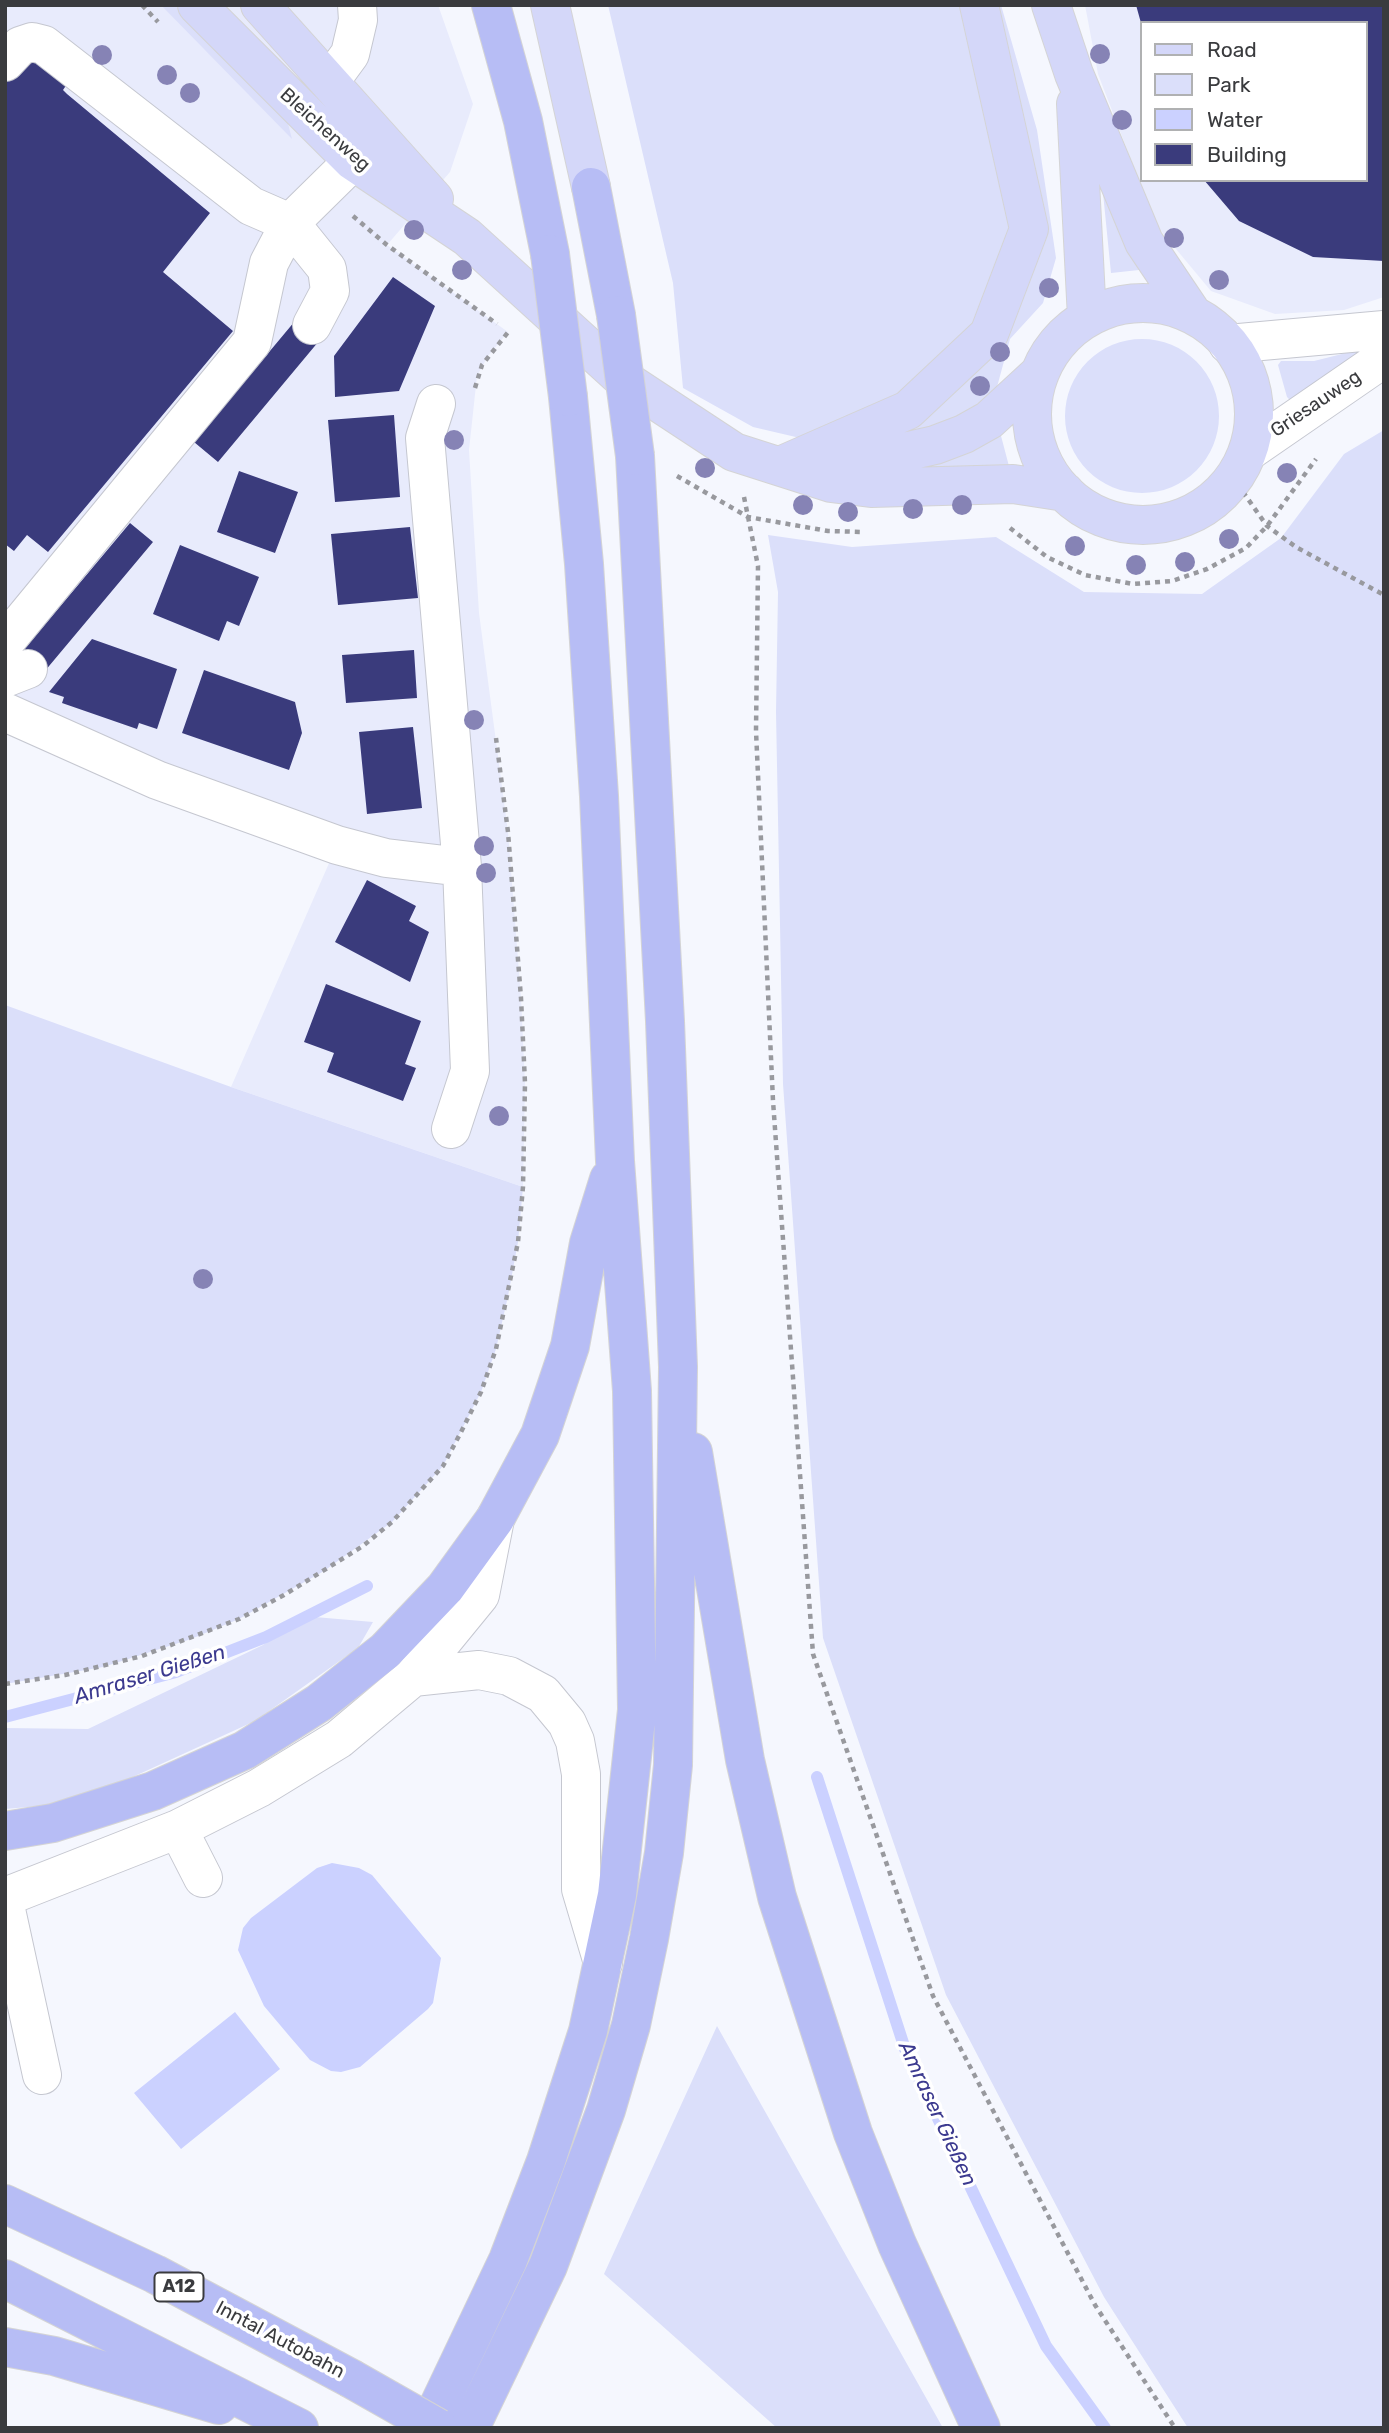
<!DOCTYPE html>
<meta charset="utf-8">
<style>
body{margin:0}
#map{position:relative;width:1389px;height:2433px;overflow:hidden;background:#f5f7fe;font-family:Rubik,sans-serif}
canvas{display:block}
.frame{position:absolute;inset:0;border:7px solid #3a3b3e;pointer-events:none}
.legend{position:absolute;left:1140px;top:21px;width:228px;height:161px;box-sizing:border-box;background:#fff;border:2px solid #b0b1b2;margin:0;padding:9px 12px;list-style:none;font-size:21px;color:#3a3b3e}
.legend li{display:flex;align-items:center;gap:14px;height:35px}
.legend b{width:35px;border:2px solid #b0b1b2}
</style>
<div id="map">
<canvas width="1389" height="2433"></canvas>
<div class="frame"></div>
<ul class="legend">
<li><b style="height:9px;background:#d4d7f9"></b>Road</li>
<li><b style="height:19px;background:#dbdffa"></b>Park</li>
<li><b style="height:19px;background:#cbd1ff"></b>Water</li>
<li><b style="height:19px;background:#3a3b7c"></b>Building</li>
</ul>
</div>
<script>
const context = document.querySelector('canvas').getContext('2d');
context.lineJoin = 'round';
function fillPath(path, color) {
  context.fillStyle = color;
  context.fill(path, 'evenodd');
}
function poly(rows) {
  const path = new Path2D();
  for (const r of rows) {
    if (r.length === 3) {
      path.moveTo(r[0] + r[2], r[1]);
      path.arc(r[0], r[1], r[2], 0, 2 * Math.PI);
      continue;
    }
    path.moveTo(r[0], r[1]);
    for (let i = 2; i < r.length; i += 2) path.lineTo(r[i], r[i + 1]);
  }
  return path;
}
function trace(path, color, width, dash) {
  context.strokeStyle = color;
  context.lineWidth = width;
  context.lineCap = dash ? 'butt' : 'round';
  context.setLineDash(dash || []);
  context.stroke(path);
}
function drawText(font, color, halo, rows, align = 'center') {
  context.font = font + ' Rubik,sans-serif';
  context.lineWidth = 7;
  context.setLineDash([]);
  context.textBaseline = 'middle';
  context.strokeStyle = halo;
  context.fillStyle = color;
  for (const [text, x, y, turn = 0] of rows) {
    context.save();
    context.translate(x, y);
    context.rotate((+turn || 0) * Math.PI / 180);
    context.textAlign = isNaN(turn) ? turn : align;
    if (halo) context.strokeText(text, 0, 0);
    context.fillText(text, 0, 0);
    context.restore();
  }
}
fillPath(poly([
 [5,5,438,5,473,104,450,172,387,245,508,332,488,356,477,376,469,450,479,613,508,832,521,998,525,1083,523,1187,231,1087,337,845,5,712],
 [1085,5,1384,5,1384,297,1344,310,1275,314,1211,291,1156,225,1098,74],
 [1142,23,1366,23,1366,180,1142,180]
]), '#e8ebfc');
fillPath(poly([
 [161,5,179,5,287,120,292,139],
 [608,5,1001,5,1037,130,1056,258,1043,303,1010,339,997,387,953,425,830,445,753,427,683,388,673,283],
 [1103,193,1141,267,1139,270,1111,273],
 [1142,416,77],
 [1366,348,1290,400,1287,397,1278,365,1281,361,1314,361],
 [1384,430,1384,2428,1188,2428,1104,2297,946,1995,823,1638,783,1084,776,712,778,592,768,535,852,547,996,537,1084,592,1202,594,1281,538,1344,454],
 [1000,432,1010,470,886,470],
 [5,1005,231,1087,523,1187,518,1242,508,1296,496,1349,481,1392,443,1466,392,1522,324,1571,239,1619,191,1639,103,1667,5,1684],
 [303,1616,373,1622,358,1648,255,1721,76,1803,5,1809,5,1728,88,1729,263,1645],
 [717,2026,943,2428,777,2428,604,2274]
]), '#dbdffa');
fillPath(poly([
 [332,1863,359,1868,372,1875,441,1958,433,2003,428,2009,360,2067,341,2072,331,2071,310,2060,291,2038,264,2006,238,1950,243,1928,251,1918,317,1868],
 [235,2012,280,2069,181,2149,134,2093]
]), '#cbd1ff');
trace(poly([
 [5,1717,176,1672,266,1637,367,1586],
 [817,1777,905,2049,1046,2346,1105,2428]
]), '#cbd1ff', 12);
fillPath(poly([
 [1136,5,1384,5,1384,261,1313,257,1239,221,1204,180,1366,180,1366,23,1141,23],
 [30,52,67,84,63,90,67,94,210,213,163,272,233,331,48,552,27,535,14,551,5,544,5,82],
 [393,277,435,306,399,391,335,397,334,356],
 [300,315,324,335,218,462,194,442],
 [394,415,400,497,335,502,328,420],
 [239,471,298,492,275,553,217,532],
 [130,523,153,542,39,678,16,659],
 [410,527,418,598,338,605,331,534],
 [180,545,259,577,239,626,227,621,219,641,153,614],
 [92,639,177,669,157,729,139,723,137,729,62,703,64,697,49,692],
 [414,650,417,698,346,703,342,655],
 [204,670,295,702,302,733,289,770,182,733],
 [413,727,422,808,367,814,359,732],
 [367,880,416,906,409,921,429,932,410,982,335,942],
 [326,984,421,1021,405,1064,416,1068,403,1101,327,1072,334,1053,304,1042]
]), '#3a3b7c');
const minor = poly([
 [5,62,20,46,32,42,44,45,251,206,290,223,327,269,330,291,312,325],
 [331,80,350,54,358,20,357,5],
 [1228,344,1384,330],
 [1249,451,1384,358],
 [5,642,252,342,269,263,290,223,353,161],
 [5,678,28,669],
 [5,712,157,780,337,845,386,858,462,867,425,438,436,404],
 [451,1129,470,1071,462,867],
 [413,1677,479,1670,509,1676,543,1694,567,1723,575,1741,581,1774,581,1889,603,1963],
 [178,1829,203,1878],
 [5,1897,178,1829,259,1788,339,1739,413,1677,480,1595,495,1519],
 [5,1905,42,2075]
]);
const major = poly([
 [197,5,353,161,467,237,623,379,734,452,831,483,871,488,1013,484,1065,492],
 [260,5,434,199],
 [550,5,591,187],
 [1051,5,1074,74,1144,242,1193,315],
 [1076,104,1087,318],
 [1143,414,111],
 [814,464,886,456,935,445,964,434,989,420,1040,373],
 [780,466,908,410,989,334,1029,229,979,5]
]);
const highway = poly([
 [491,5,523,121,550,254],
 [591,187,616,315],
 [693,1452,745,1760,777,1897,853,2133,897,2244,981,2428],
 [5,1831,53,1823,153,1791,245,1750,319,1703,385,1651,445,1588,495,1519,540,1435,570,1346,589,1243,609,1179],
 [5,2204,155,2274,350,2378],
 [5,2279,299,2428],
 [5,2347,54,2356,219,2405],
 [428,2428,508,2260,546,2161,588,2031,617,1895,637,1710,632,1391,615,1161,599,796,584,564,568,397],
 [470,2428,548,2266,606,2110,631,2025,649,1939,664,1853,673,1765,678,1367,665,1021,635,456]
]);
trace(minor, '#c5c7d0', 40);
trace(major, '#d4d4d5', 40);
trace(highway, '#d4d4d5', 40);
trace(poly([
 [142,5,158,22],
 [353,216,387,245,497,324],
 [475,388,482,365,509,331],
 [677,476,748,517,828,531,863,532],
 [1243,492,1267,526,1296,547,1384,595],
 [744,497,758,566,756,731,773,1101,813,1654,933,1996,1095,2305,1175,2428],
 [1010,528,1047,557,1085,575,1133,584,1172,581,1207,569,1246,548,1267,526,1316,459],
 [5,1684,65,1675,142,1656,239,1619,284,1595,363,1546,392,1522,443,1466,460,1434,481,1392,496,1349,518,1242,523,1187,525,1083,521,998,508,832,496,738]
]), '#98999e', 4.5, [5, 5]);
trace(minor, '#fff', 38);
trace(major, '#d4d7f9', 38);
trace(highway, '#b7bdf5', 38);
const highwayBridge = poly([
 [550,254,568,397],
 [616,315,635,456],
 [350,2378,438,2428]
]);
trace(highwayBridge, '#d4d4d5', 40, []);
trace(highwayBridge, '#b7bdf5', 38);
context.fillStyle = '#8683b5';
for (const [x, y] of [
 [1100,54],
 [102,55],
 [167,75],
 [190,93],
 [1122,120],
 [414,230],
 [1174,238],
 [462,270],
 [1219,280],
 [1049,288],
 [1000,352],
 [980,386],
 [454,440],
 [705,468],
 [1287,473],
 [803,505],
 [962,505],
 [913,509],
 [848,512],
 [1229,539],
 [1075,546],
 [1185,562],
 [1136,565],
 [474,720],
 [484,846],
 [486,873],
 [499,1116],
 [203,1279]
]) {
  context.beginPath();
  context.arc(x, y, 10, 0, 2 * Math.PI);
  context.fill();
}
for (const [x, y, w] of [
 [179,2287,49]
]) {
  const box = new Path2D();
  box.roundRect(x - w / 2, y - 14.5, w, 29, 5);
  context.fillStyle = '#fff';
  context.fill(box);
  trace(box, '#3a3b3e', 2);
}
drawText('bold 18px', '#3a3b3e', null, [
 ["A12",179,2287]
]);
drawText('19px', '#3a3b3e', '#fff', [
 ["Bleichenweg",325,130,42],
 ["Griesauweg",1316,404,-34],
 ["Inntal Autobahn",280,2340,28]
]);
drawText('italic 21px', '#3c3a8f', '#fff', [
 ["Amraser Gießen",150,1675,-17],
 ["Amraser Gießen",937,2114,65]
]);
</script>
